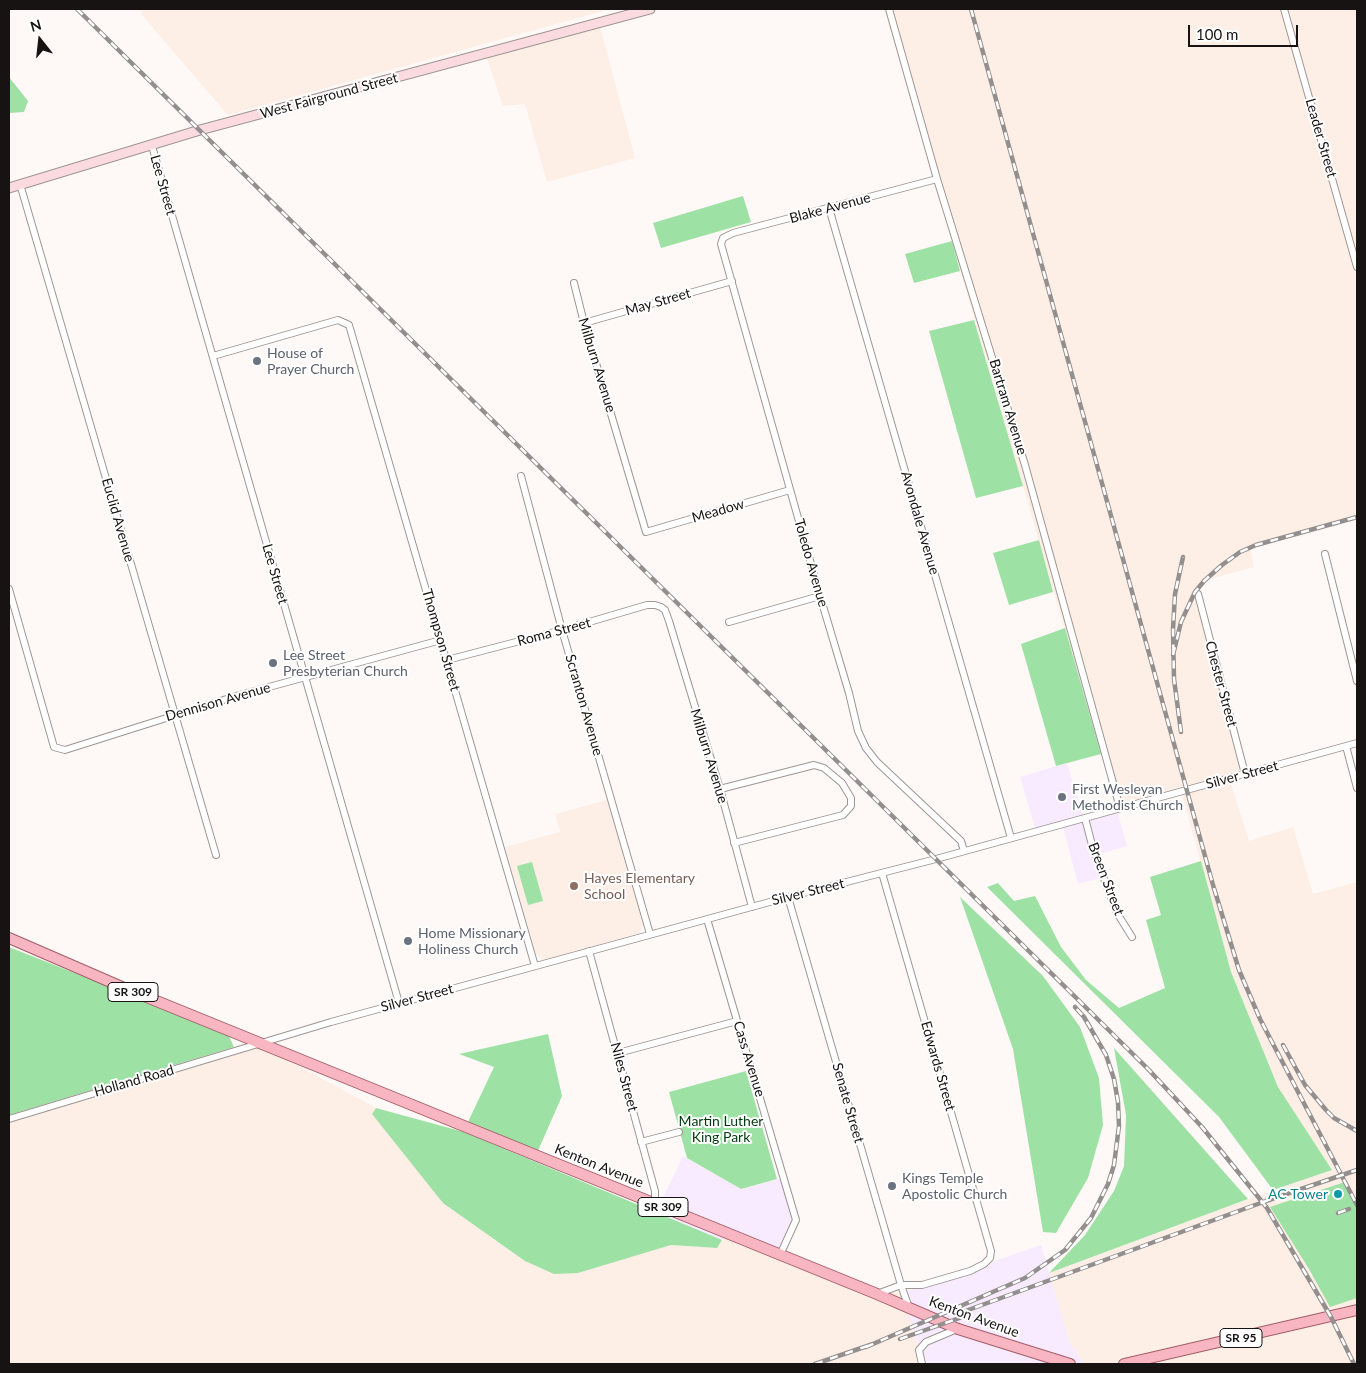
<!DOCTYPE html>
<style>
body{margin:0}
#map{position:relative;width:1366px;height:1373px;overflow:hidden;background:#fef9f7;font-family:Lato,sans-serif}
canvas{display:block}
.frame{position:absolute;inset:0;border:10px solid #161312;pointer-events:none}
.north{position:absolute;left:15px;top:15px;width:50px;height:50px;-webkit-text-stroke:4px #fff;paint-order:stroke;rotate:344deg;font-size:14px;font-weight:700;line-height:20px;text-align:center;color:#161312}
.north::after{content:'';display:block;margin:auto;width:18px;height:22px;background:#161312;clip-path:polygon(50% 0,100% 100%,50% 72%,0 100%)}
.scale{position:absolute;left:1188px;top:25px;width:110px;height:22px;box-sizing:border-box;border:2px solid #161312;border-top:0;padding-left:6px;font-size:15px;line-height:18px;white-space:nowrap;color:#161312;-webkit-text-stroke:4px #fff;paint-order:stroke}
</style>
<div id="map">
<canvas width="1366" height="1373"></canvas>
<div class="frame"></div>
<div class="north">N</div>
<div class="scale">100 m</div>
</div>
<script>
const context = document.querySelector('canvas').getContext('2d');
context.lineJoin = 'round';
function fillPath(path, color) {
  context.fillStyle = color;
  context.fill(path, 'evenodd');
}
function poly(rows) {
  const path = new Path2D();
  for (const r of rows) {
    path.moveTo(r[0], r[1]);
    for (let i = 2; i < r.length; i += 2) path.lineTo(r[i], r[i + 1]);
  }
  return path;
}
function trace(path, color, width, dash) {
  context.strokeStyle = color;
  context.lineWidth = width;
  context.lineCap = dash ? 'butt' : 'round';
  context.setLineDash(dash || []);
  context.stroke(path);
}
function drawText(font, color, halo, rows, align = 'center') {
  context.font = font + ' Lato,sans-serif';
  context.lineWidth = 4;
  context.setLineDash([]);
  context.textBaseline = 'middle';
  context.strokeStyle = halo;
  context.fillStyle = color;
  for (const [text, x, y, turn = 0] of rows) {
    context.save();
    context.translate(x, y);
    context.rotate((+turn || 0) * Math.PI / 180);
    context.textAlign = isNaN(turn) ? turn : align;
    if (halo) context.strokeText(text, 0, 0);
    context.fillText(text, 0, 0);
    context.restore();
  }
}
fillPath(poly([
 [1067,763,1083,816,1116,807,1127,846,1097,855,1104,877,1078,884,1062,823,1036,831,1020,777],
 [683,1156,741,1189,786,1177,798,1218,781,1257,725,1234,722,1240,656,1212],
 [1041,1245,1070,1342,1085,1364,924,1364,901,1293]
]), '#f8ebff');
fillPath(poly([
 [142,9,610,9,228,115,141,14],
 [884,9,1357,9,1357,520,1250,549,1254,567,1210,579,1200,590,1249,771,1229,778,1249,841,1293,827,1313,894,1357,882,1357,1364,1085,1364,1070,1342,1049,1273,1273,1190,1332,1170,1278,1087,1231,972,1181,791,1123,805,1106,753,1101,754],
 [600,27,635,158,547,182,525,104,503,106,487,58],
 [607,800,643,925,640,933,543,960,536,954,505,847,560,832,555,814],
 [253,1041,376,1108,372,1114,578,1273,671,1245,717,1248,726,1234,865,1291,901,1293,924,1364,9,1364,9,1115]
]), '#fdeee6');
fillPath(poly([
 [9,77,28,101,24,112,9,113],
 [743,196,751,222,661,248,653,223],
 [952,241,960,271,914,283,905,254],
 [974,320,1023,486,976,498,929,331],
 [1039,540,1053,592,1009,605,993,553],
 [1065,628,1101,754,1056,766,1021,644],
 [1201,861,1231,972,1278,1087,1332,1170,1273,1190,1219,1117,987,887,998,883,1014,901,1035,896,1061,947,1086,980,1119,1008,1165,988,1146,920,1161,915,1150,877],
 [532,862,543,901,528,905,517,866],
 [960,897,1043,976,1080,1027,1099,1078,1103,1125,1088,1178,1056,1233,1043,1232,1013,1049],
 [9,947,228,1034,234,1047,9,1115],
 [548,1034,562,1096,537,1153,467,1124,494,1067,459,1054],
 [1114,1048,1248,1199,1049,1273,1085,1235,1114,1191,1124,1166,1126,1115],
 [746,1071,777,1179,741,1189,687,1158,669,1092],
 [376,1108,464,1132,722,1240,717,1248,671,1245,578,1273,554,1274,525,1261,443,1203,372,1114],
 [1345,1182,1357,1205,1357,1298,1330,1307,1309,1269,1270,1207]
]), '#9ee1a4');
const street = poly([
 [889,9,937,179,1025,465,1120,808],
 [1284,9,1357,267],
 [152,146,399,1003],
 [937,179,733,233,723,238,721,244,820,596,849,693,858,731,866,748,877,762,961,841,964,851],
 [20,184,216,855],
 [829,208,1011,838],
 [574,283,584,323,646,532,790,490],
 [584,323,732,281],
 [213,356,338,320,349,325,535,966],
 [521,476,562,630,650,934],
 [1325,554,1357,681],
 [9,589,54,747,65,750,236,696,441,640],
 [1198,594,1245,774],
 [729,622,820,596],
 [447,660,562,630,647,605,655,605,661,607,665,610,669,621,720,789,752,907],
 [1346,746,1357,788],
 [720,789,814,765,824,768,842,783,851,798,851,806,843,815,734,843],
 [1085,818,1093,849,1117,913,1132,937],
 [788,897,901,1285,909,1308],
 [707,919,796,1220,780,1255],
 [589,951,655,1191,655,1203],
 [618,1053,737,1021],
 [9,1119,331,1022,788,897,936,859,1357,743],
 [641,1142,679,1132],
 [877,1294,901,1285,922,1285,970,1271,984,1264,990,1258,991,1251,882,873],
 [922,1364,919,1350,926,1342,957,1329]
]);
const secondary = poly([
 [9,188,200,130,650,9]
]);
const primary = poly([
 [9,938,122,987,877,1294,958,1329,1070,1364],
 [1124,1364,1357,1310]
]);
trace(street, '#9d9693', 8);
trace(secondary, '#9d9693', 11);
trace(primary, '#a45e68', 12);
trace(street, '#fff', 6);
trace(secondary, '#fbdbe0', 9);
trace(primary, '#f7b6c1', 10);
const rail = poly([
 [77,9,1148,1069,1202,1127,1267,1208,1331,1317,1354,1364],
 [971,9,1213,885,1239,970,1260,1019,1357,1205],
 [1173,655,1181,622,1195,592,1204,581,1222,565,1240,552,1256,545,1357,517],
 [1181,732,1174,679,1173,629,1175,594,1183,557],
 [1283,1045,1305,1085,1326,1110,1334,1118,1357,1131],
 [1338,1213,1349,1209],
 [960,1313,1266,1201,1357,1170],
 [900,1339,968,1315],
 [866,1347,1025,1278,1065,1250,1091,1218,1108,1184,1114,1165,1119,1126,1118,1102,1114,1079,1106,1055,1084,1017,1075,1007],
 [815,1364,873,1344]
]);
trace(rail, '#938f8e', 4.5);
trace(rail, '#fff', 2.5, [8]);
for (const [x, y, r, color] of [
 [257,361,5,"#6b7280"],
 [273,663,5,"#6b7280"],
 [1062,797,5,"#6b7280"],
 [574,886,5,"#8d6e63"],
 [408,941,5,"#6b7280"],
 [892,1186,5,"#6b7280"],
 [1338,1194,5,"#0f9aa8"]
]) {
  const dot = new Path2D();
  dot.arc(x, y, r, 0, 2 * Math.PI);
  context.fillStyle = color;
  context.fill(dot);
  trace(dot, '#fff', 2);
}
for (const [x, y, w] of [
 [133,992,50],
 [663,1207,50],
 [1241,1338,42]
]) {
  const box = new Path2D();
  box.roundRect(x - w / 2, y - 9.5, w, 19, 4);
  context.fillStyle = '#fff';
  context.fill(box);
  trace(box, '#161312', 1);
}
drawText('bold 12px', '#161312', null, [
 ["SR 309",133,992],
 ["SR 309",663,1207],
 ["SR 95",1241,1338]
]);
drawText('14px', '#161312', '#fff', [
 ["West Fairground Street",329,96,-15],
 ["Leader Street",1321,138,74],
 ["Lee Street",163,185,74],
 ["Blake Avenue",830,208,-15],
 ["May Street",658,302,-16],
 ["Milburn Avenue",597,365,73],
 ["Bartram Avenue",1008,407,73],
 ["Meadow",718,511,-16],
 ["Euclid Avenue",118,520,74],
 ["Avondale Avenue",920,523,74],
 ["Toledo Avenue",811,563,74],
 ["Lee Street",275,574,74],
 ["Roma Street",554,632,-15],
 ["Thompson Street",441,640,74],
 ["Chester Street",1221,684,75],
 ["Dennison Avenue",218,702,-16],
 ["Scranton Avenue",584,705,74],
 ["Milburn Avenue",709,756,73],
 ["Silver Street",1242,775,-15],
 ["Breen Street",1106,879,69],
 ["Silver Street",808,892,-14],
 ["Silver Street",417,998,-15],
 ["Cass Avenue",749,1059,73],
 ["Edwards Street",938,1066,74],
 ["Niles Street",624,1077,75],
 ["Holland Road",134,1081,-16],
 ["Senate Street",848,1103,74],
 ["Kenton Avenue",599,1166,22],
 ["Kenton Avenue",974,1317,20]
]);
drawText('14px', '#5b616d', '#fff', [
 ["House of",267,353],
 ["Prayer Church",267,369],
 ["Lee Street",283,655],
 ["Presbyterian Church",283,671],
 ["First Wesleyan",1072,789],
 ["Methodist Church",1072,805],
 ["Home Missionary",418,933],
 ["Holiness Church",418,949],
 ["Kings Temple",902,1178],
 ["Apostolic Church",902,1194]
], 'left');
drawText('14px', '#785e54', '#fff', [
 ["Hayes Elementary",584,878],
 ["School",584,894]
], 'left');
drawText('14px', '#00390d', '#fff', [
 ["Martin Luther",721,1121],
 ["King Park",721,1137]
]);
drawText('14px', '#0d838f', '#fff', [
 ["AC Tower",1328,1194]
], 'right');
</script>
